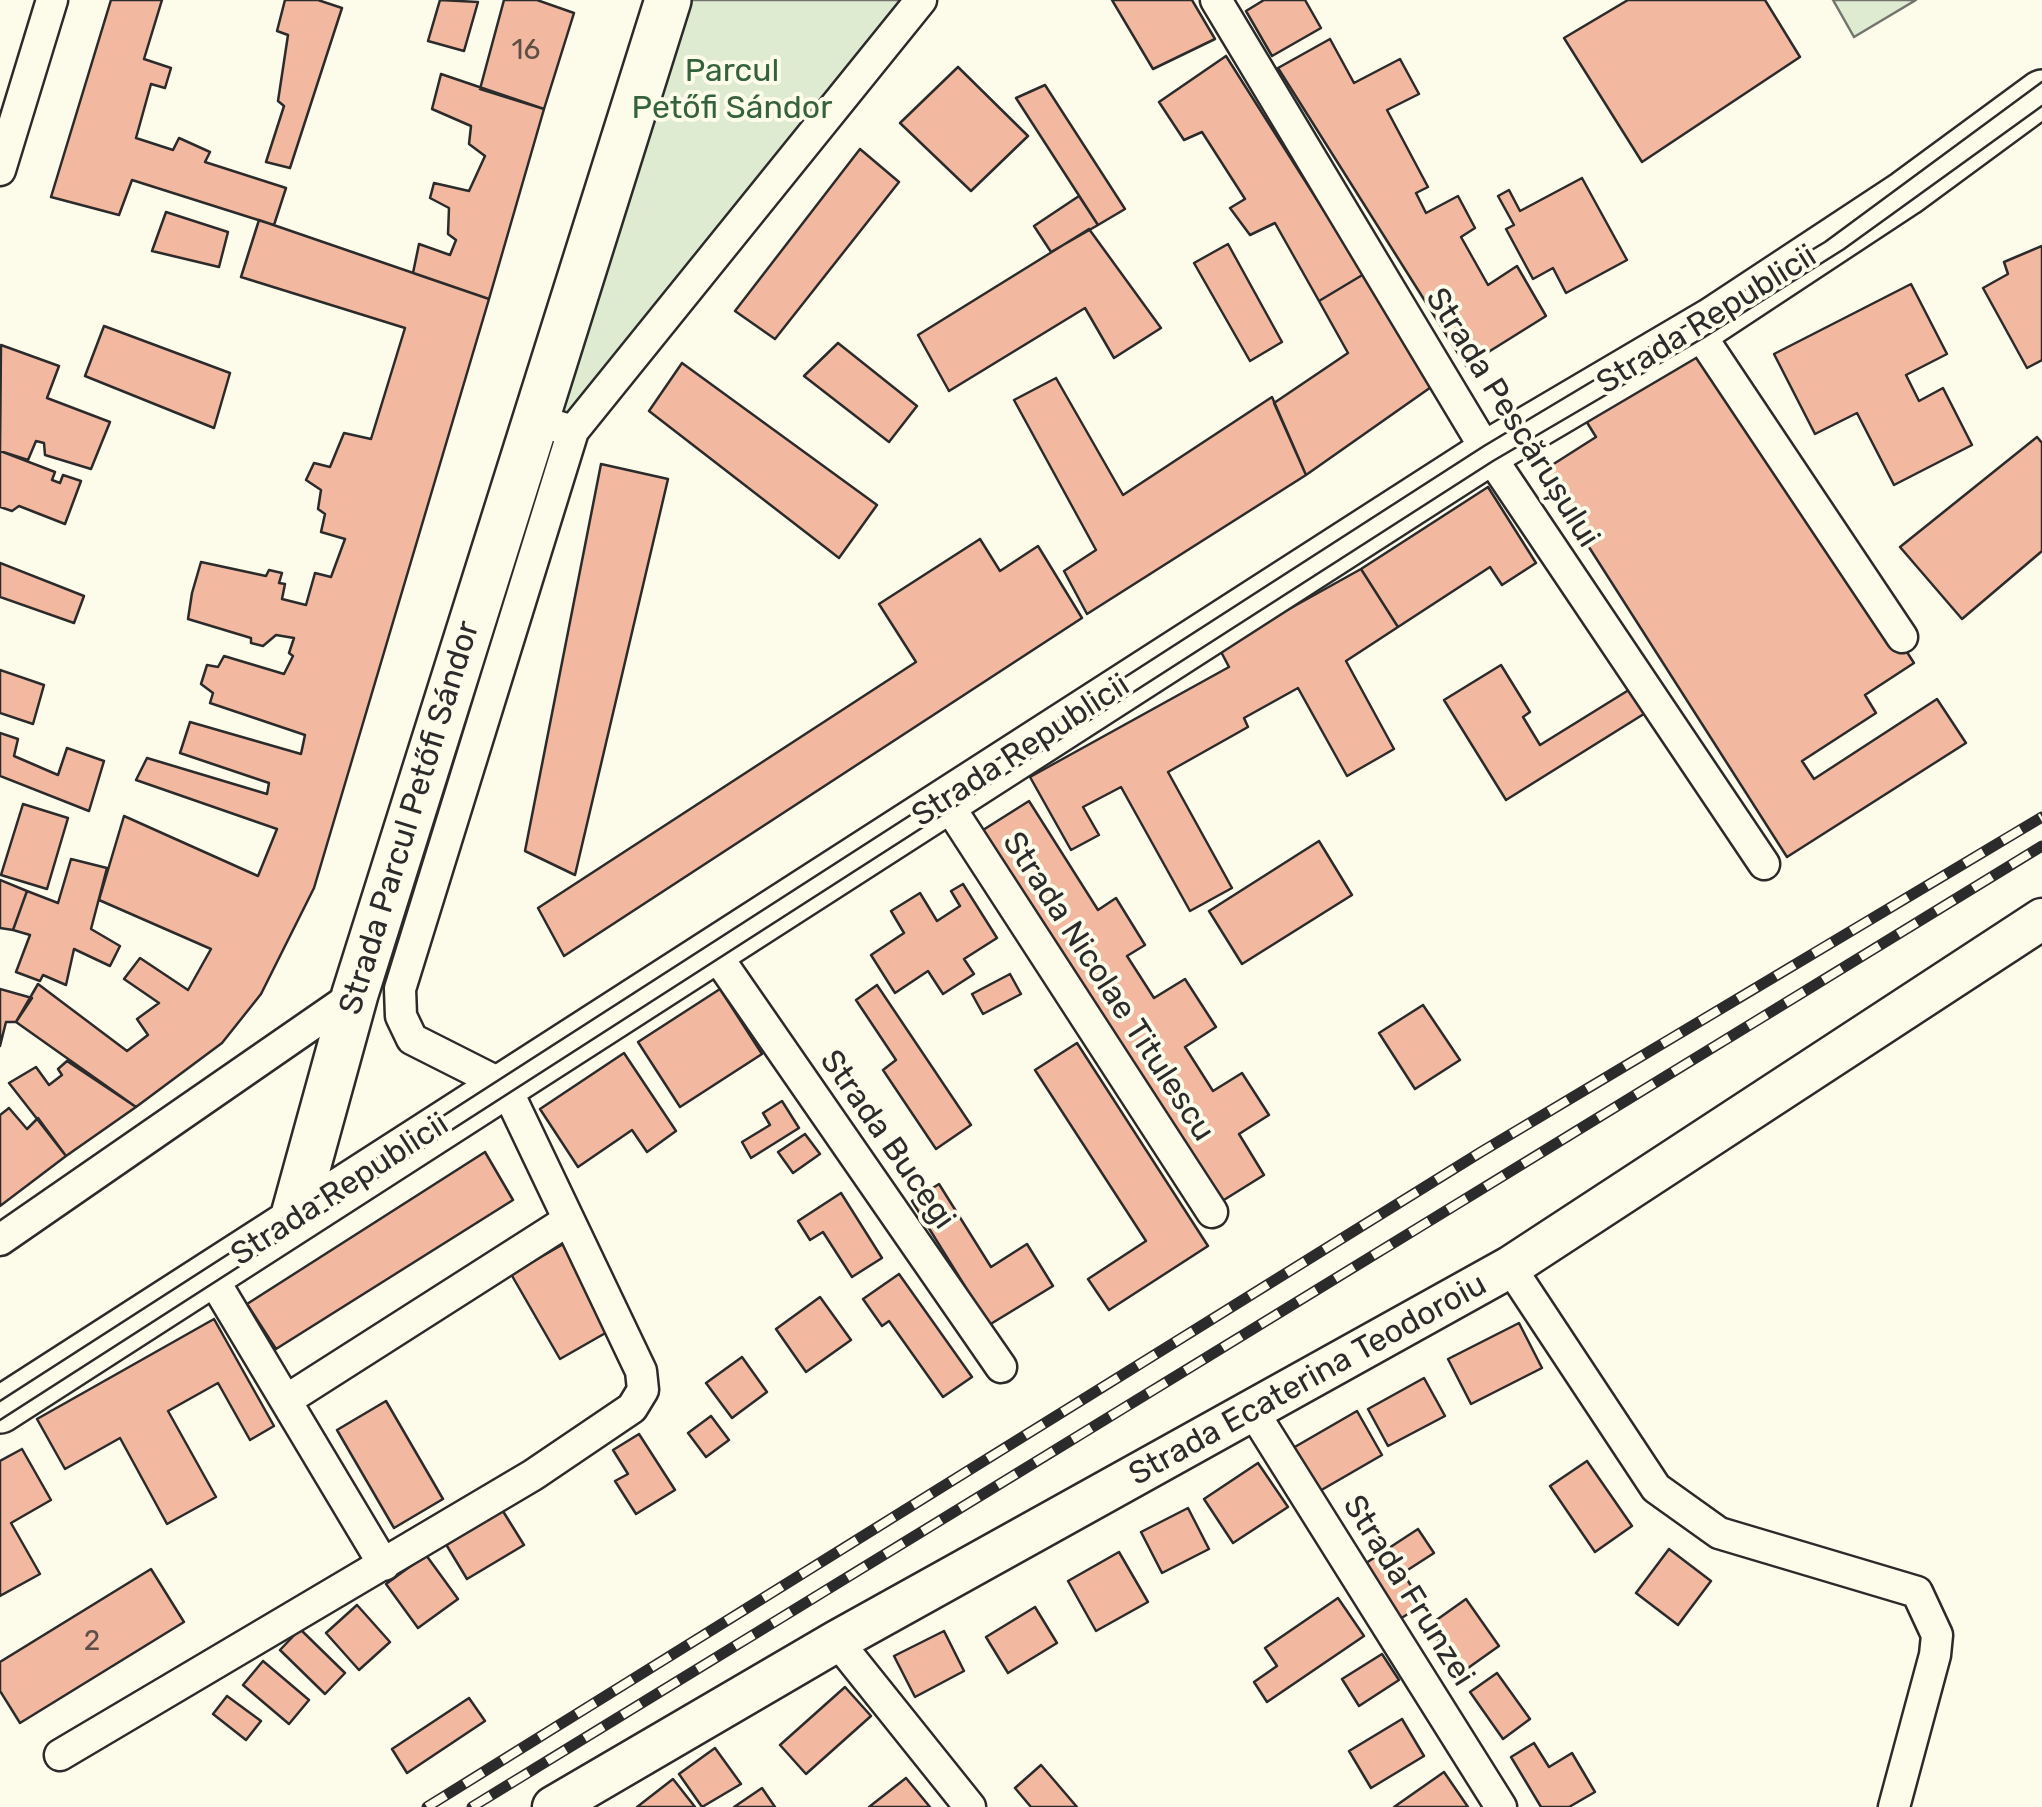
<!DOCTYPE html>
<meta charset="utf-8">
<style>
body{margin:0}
canvas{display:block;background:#fdfbea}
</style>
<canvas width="2042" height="1807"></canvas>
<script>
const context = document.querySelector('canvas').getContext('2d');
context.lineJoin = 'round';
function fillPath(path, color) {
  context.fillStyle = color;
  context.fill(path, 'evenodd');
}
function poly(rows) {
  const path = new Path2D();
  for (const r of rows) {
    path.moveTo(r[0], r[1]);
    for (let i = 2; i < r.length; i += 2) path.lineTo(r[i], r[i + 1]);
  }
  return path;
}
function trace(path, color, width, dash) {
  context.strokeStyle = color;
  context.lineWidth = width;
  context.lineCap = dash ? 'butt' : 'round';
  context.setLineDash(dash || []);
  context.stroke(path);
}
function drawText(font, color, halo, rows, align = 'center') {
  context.font = font + ' Rubik,sans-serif';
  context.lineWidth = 8;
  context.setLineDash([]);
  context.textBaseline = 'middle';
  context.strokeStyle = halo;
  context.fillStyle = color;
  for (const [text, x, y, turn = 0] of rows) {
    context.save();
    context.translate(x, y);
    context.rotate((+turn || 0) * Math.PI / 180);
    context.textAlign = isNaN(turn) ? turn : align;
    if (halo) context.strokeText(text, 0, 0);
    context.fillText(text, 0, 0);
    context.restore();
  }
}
const green = poly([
 [666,0,923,0,573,431,534,420,666,0],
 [1833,0,1916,0,1854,37,1833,0]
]);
fillPath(green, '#deebd1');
trace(green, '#74746e', 2.5);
const building = poly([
 [111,0,162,0,144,59,171,68,165,88,151,84,136,138,173,150,179,138,210,152,205,162,286,188,274,225,132,180,119,215,51,197,111,0],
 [285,0,318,0,342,8,290,168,266,162,284,106,278,101,288,35,277,31,285,0],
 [440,0,478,2,464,51,428,41,440,0],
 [504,0,537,0,574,13,544,109,480,89,504,0],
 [1112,0,1192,0,1215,39,1153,69,1112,0],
 [1264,0,1305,0,1321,28,1272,56,1246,11,1264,0],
 [1628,0,1765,0,1800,57,1642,162,1564,38,1628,0],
 [1330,39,1354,83,1400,59,1419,94,1387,110,1428,187,1416,193,1426,213,1458,196,1475,228,1461,237,1488,285,1517,266,1546,316,1466,366,1278,68,1330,39],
 [1226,56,1364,274,1319,301,1275,223,1250,235,1230,208,1245,199,1202,132,1184,140,1159,102,1226,56],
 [958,67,1028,136,971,191,900,123,958,67],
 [441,74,544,109,489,299,413,273,419,244,450,255,456,240,448,234,449,208,430,198,434,183,469,191,485,156,469,144,471,126,432,109,441,74],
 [1045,85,1125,209,1098,225,1016,98,1045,85],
 [860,149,899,182,775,339,735,311,860,149],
 [1582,178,1627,260,1566,293,1553,268,1533,279,1506,229,1514,225,1498,196,1509,190,1520,211,1582,178],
 [1079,196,1098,225,1051,252,1034,226,1079,196],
 [166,212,228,232,219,267,152,251,166,212],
 [259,220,489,299,314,888,261,994,222,1043,136,1107,16,1022,38,984,127,1051,148,1035,137,1019,159,1003,124,979,140,958,188,990,211,949,99,900,124,816,258,876,277,829,136,780,147,758,267,794,269,783,180,753,190,722,301,754,305,735,210,703,213,693,201,684,207,665,218,667,224,656,284,674,293,656,289,653,294,638,276,635,263,646,251,643,251,638,188,619,192,593,201,562,266,576,269,570,282,573,279,583,285,584,282,599,306,605,315,573,331,577,345,539,321,532,325,514,318,509,321,490,306,480,314,463,330,467,344,433,371,439,405,328,241,277,259,220],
 [1089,229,1161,328,1114,358,1085,308,949,391,918,335,1089,229],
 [1228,244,1282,342,1250,361,1194,263,1228,244],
 [2042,246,2042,360,2027,368,1983,288,2008,274,2004,262,2042,246],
 [1364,274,1434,385,1306,475,1274,403,1348,353,1319,301,1364,274],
 [1911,284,1947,354,1906,375,1919,401,1943,388,1972,445,1894,485,1857,413,1815,434,1774,354,1911,284],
 [104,326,230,373,214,428,85,376,104,326],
 [1699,342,1820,517,1914,663,1865,695,1876,713,1802,761,1814,779,1937,699,1966,743,1787,857,1541,472,1596,437,1583,416,1699,342],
 [838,343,917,406,889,442,804,376,838,343],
 [1,345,59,366,47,398,110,422,91,469,45,455,44,443,36,441,28,460,0,451,1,345],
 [682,363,877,505,839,558,649,411,682,363],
 [1056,378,1123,495,1272,397,1306,475,1087,614,1064,571,1096,550,1014,400,1056,378],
 [2037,437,2042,443,2042,551,1962,619,1900,547,2037,437],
 [0,451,55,472,52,480,60,483,63,475,81,481,65,524,19,506,12,511,0,507,0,451],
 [601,464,668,479,575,875,525,851,601,464],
 [1488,487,1536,563,1502,585,1490,567,1398,627,1361,569,1488,487],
 [980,539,1000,571,1038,546,1082,618,564,956,538,908,916,662,879,604,980,539],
 [0,563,84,596,74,623,0,597,0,563],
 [1361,569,1398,627,1346,661,1394,749,1347,776,1298,688,1244,718,1248,727,1168,772,1232,888,1190,911,1121,787,1083,807,1099,835,1071,850,1030,777,1229,667,1219,648,1361,569],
 [1501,665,1530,712,1523,717,1540,745,1632,688,1647,712,1506,800,1444,700,1501,665],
 [0,670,44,685,33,724,0,713,0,670],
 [0,733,18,739,14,756,58,775,67,748,104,761,89,811,0,776,0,733],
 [1029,801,1098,910,1116,898,1145,945,1127,956,1154,998,1185,979,1216,1027,1185,1047,1213,1091,1242,1073,1269,1115,1239,1134,1264,1175,1219,1203,983,830,1029,801],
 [23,804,68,818,47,889,1,875,23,804],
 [1319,841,1352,895,1242,964,1209,911,1319,841],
 [71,859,107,868,91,929,120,946,110,966,74,949,66,985,43,975,40,981,16,972,30,935,13,930,27,891,58,903,71,859],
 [0,880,27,891,13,930,0,928,0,880],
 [963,884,997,938,964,959,974,974,943,994,928,971,895,993,871,955,904,933,891,911,920,893,937,921,960,906,951,891,963,884],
 [1010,974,1021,994,983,1014,972,994,1010,974],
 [877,985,971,1125,936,1149,883,1070,896,1060,856,1000,877,985],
 [0,989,32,998,16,1022,6,1022,0,1046,0,989],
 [720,989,762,1054,680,1107,638,1042,720,989],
 [1423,1005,1460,1060,1415,1089,1379,1033,1423,1005],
 [1077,1043,1208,1246,1109,1310,1088,1279,1146,1241,1035,1070,1077,1043],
 [624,1053,676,1131,647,1152,632,1130,578,1167,540,1109,624,1053],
 [67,1061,136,1107,66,1156,9,1083,36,1067,49,1085,62,1075,58,1069,67,1061],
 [782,1101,799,1128,751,1158,742,1142,770,1125,763,1113,782,1101],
 [9,1108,27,1129,38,1118,66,1156,0,1206,0,1115,9,1108],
 [805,1134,820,1154,793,1173,778,1152,805,1134],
 [485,1152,513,1200,276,1349,247,1304,485,1152],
 [939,1184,991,1267,1027,1244,1053,1286,989,1325,912,1201,939,1184],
 [841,1193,882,1258,852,1277,823,1232,810,1240,798,1221,841,1193],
 [567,1242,616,1327,560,1359,511,1274,567,1242],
 [899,1274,972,1377,943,1397,889,1321,882,1326,863,1299,899,1274],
 [820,1297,851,1340,806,1372,776,1329,820,1297],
 [214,1319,274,1426,250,1440,218,1383,168,1411,216,1497,167,1524,120,1438,65,1469,37,1419,214,1319],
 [1519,1323,1542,1368,1471,1404,1448,1359,1519,1323],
 [742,1357,767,1392,732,1418,706,1383,742,1357],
 [1424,1378,1445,1416,1388,1446,1368,1409,1424,1378],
 [386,1401,443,1499,394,1528,337,1430,386,1401],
 [1357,1411,1382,1455,1318,1492,1293,1448,1357,1411],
 [711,1416,729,1440,706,1457,688,1433,711,1416],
 [639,1434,675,1490,636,1514,615,1481,628,1474,613,1450,639,1434],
 [22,1449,51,1500,11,1523,40,1574,0,1596,0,1461,22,1449],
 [1587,1461,1632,1526,1595,1552,1550,1486,1587,1461],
 [1258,1463,1288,1507,1233,1543,1204,1499,1258,1463],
 [501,1508,524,1545,467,1579,444,1541,501,1508],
 [1188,1508,1209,1549,1162,1573,1141,1532,1188,1508],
 [1418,1529,1434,1553,1403,1573,1423,1605,1398,1620,1363,1565,1418,1529],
 [1669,1549,1711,1581,1678,1625,1636,1593,1669,1549],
 [1119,1552,1148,1602,1096,1631,1068,1581,1119,1552],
 [426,1555,458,1599,418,1628,386,1584,426,1555],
 [151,1569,184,1622,20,1723,0,1691,0,1662,151,1569],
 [1338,1598,1364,1636,1267,1702,1254,1682,1277,1666,1265,1648,1338,1598],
 [1466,1599,1499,1646,1461,1673,1428,1626,1466,1599],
 [357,1605,390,1642,359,1670,326,1633,357,1605],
 [1035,1607,1057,1643,1008,1673,986,1637,1035,1607],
 [300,1629,345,1673,325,1694,280,1650,300,1629],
 [944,1631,964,1671,915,1697,894,1656,944,1631],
 [1382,1654,1399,1680,1359,1706,1342,1679,1382,1654],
 [263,1661,309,1700,289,1724,243,1685,263,1661],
 [1497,1673,1530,1719,1503,1739,1470,1692,1497,1673],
 [845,1687,871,1716,806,1774,780,1745,845,1687],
 [227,1696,261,1721,246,1740,213,1714,227,1696],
 [469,1698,485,1721,407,1773,392,1749,469,1698],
 [1402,1719,1424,1756,1371,1788,1349,1751,1402,1719],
 [1534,1743,1549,1767,1572,1753,1595,1792,1569,1807,1541,1807,1511,1757,1534,1743],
 [715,1748,741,1784,702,1807,679,1774,715,1748],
 [1041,1765,1077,1807,1031,1807,1015,1788,1041,1765],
 [1444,1772,1468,1807,1394,1807,1444,1772],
 [906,1778,930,1807,869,1807,906,1778],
 [673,1779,695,1807,637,1807,673,1779],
 [762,1788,775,1807,734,1807,762,1788]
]);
fillPath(building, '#f2b8a0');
trace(building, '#2b2b2b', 2.5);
const minor = poly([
 [1216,0,1488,453,1764,864],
 [0,170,52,0],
 [1697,330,1902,637],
 [556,426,573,431,921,0],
 [945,800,1212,1212],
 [714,952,1001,1367],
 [0,1240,360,991],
 [1510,1267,1656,1488,1719,1533,1917,1592,1937,1635,1935,1655,1894,1807],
 [210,1274,384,1565],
 [288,1399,567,1221],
 [1254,1413,1501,1807],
 [837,1641,970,1807],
 [60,1755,533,1475,632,1408,643,1390,641,1371,505,1086,412,1039,401,1016,400,989,573,431]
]);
const secondary = poly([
 [553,1807,837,1641,1510,1267,2042,919]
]);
const primary = poly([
 [293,1219,355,994,668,0],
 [0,1410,1488,453,1712,321,1906,193,2042,93]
]);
trace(minor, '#2b2b2b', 35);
trace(secondary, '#2b2b2b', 45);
trace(primary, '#2b2b2b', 50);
trace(minor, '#fdfbea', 30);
trace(secondary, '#fdfbea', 40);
trace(primary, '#fdfbea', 45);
trace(poly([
 [0,1401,1484,446,1825,242,2042,82],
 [0,1420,1493,461,1703,338,1844,249,2042,106]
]), '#2b2b2b', 2.5);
const rail = poly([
 [427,1807,1481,1152,2042,817],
 [472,1807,2042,846]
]);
trace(rail, '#2b2b2b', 11);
trace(rail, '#fdfbea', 8, [22]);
drawText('28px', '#5d4e48', null, [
 ["16",526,51],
 ["2",92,1642]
]);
drawText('32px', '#34623c', '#fdfbea', [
 ["Parcul",732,72],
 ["Petőfi Sándor",732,109]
]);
drawText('32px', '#2b2b2b', '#fdfbea', [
 ["Strada Republicii",1707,320,-32],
 ["Strada Pescărușului",1512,418,58],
 ["Strada Republicii",1021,751,-33],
 ["Strada Parcul Petőfi Sándor",410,818,-73],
 ["Strada Nicolae Titulescu",1108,987,57],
 ["Strada Bucegi",887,1140,55],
 ["Strada Republicii",340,1190,-33],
 ["Strada Ecaterina Teodoroiu",1308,1380,-29],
 ["Strada Frunzei",1408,1591,58]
]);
</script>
